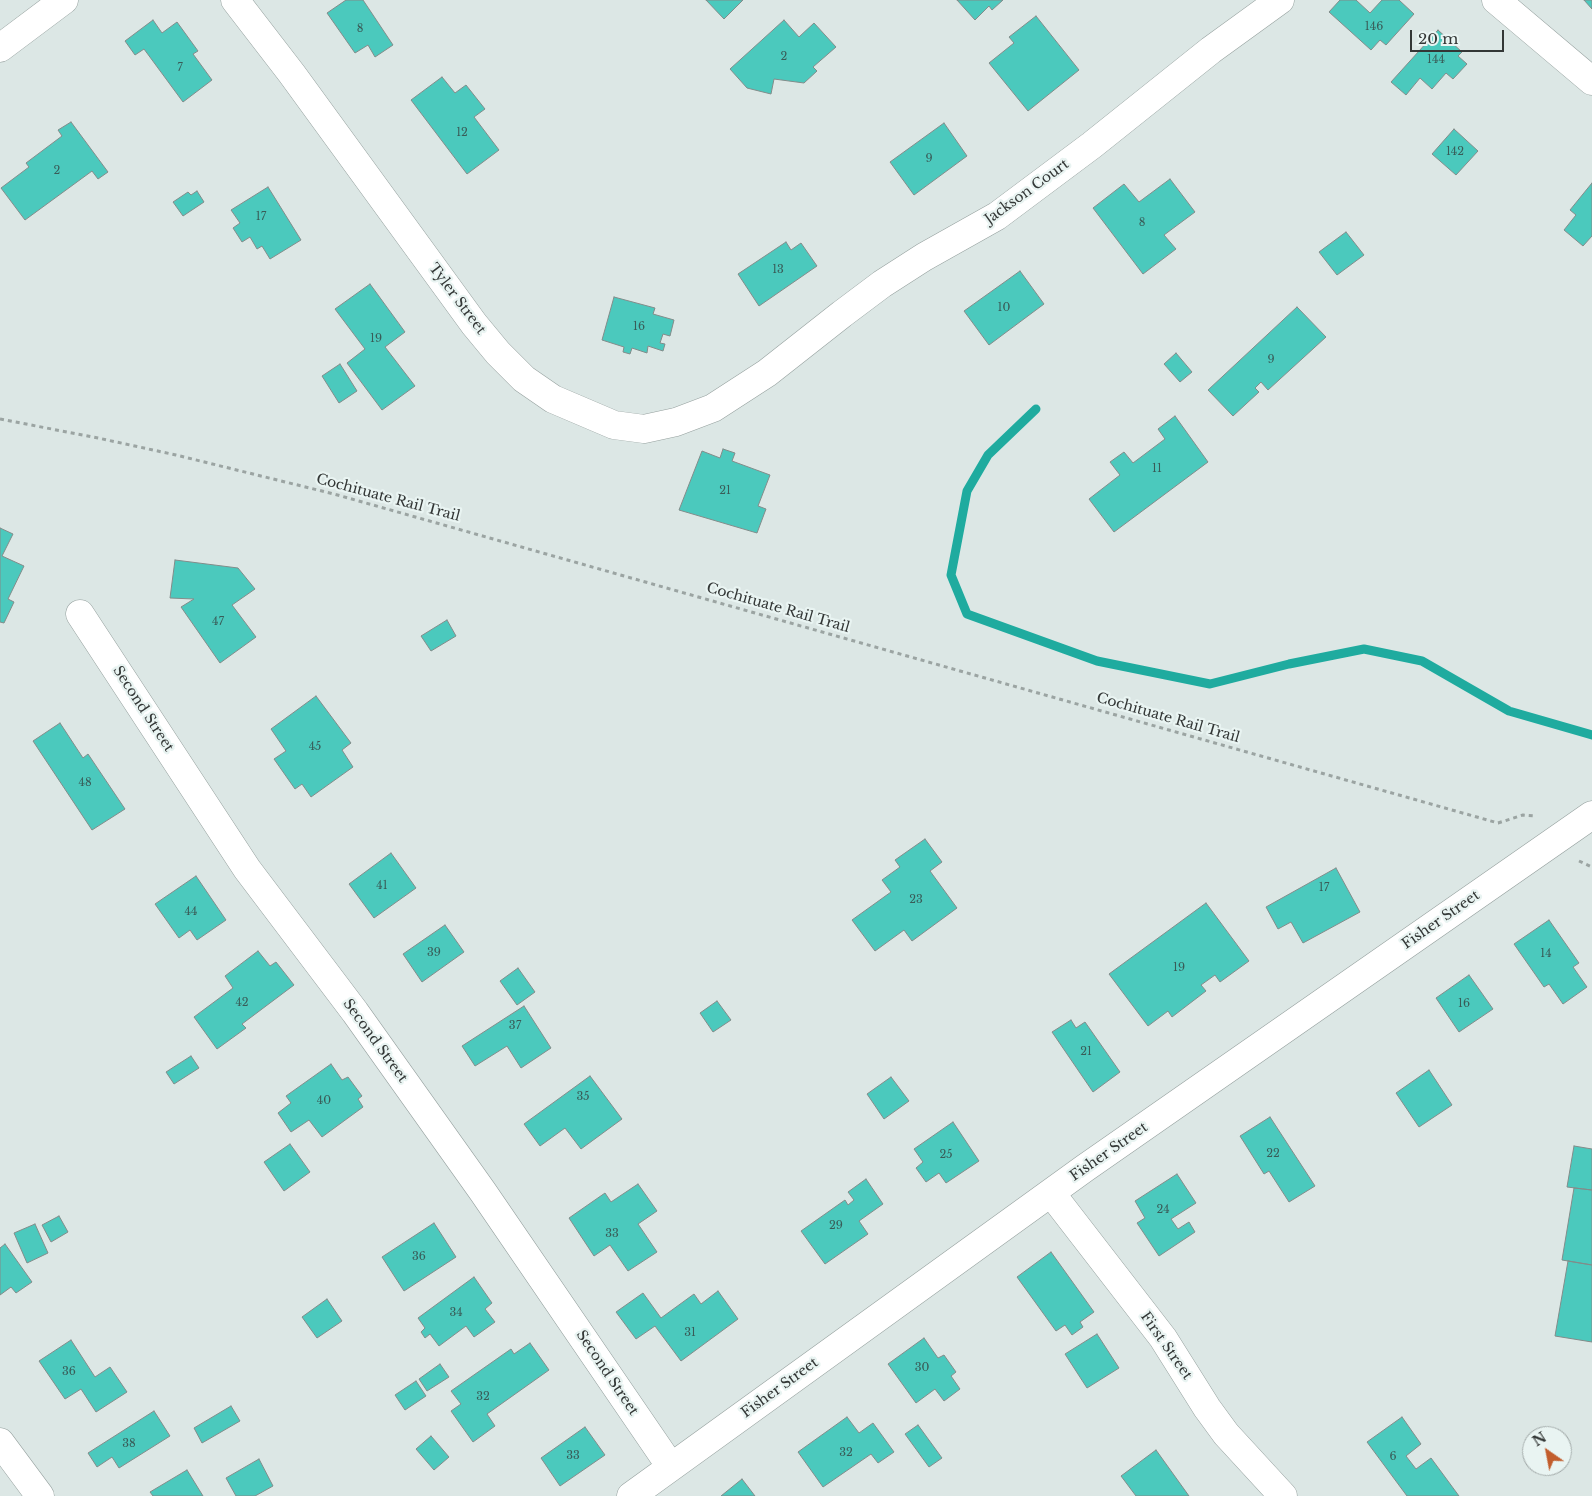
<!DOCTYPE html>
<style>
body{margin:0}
#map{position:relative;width:1592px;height:1496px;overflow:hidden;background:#dce7e5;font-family:"Libre Baskerville",serif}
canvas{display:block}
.north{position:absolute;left:1522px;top:1426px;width:50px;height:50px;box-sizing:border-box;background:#e9f4f2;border:1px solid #a0a8a7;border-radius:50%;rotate:327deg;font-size:14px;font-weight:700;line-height:20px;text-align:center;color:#333736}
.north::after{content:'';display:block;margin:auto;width:18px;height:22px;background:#c25d2c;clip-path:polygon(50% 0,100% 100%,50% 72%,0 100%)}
.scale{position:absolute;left:1410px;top:30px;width:94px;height:22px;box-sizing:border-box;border:2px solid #333736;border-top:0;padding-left:6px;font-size:15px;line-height:18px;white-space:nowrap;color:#333736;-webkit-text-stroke:4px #e9f4f2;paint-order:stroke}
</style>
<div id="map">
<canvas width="1592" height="1496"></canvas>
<div class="north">N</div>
<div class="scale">20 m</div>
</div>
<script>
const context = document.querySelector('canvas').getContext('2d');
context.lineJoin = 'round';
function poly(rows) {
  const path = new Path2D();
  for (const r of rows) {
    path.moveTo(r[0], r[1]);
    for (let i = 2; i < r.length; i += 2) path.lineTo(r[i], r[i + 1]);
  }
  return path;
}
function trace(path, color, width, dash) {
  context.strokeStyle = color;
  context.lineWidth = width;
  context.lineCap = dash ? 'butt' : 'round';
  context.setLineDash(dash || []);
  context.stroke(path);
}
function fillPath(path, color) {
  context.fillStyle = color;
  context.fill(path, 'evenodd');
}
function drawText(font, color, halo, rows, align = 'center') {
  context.font = font + ' "Libre Baskerville",serif';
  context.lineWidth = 4.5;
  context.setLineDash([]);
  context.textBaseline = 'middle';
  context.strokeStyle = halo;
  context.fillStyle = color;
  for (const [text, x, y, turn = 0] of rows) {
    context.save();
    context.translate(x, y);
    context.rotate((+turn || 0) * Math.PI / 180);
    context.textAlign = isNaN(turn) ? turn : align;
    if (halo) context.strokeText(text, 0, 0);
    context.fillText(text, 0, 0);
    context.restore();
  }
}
trace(poly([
 [1036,409,988,455,967,491,951,575,967,614,1097,661,1210,684,1289,664,1364,649,1422,661,1509,711,1592,735]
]), '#1fab9f', 9);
const building = poly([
 [346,0,363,0,393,45,375,57,368,45,355,53,327,13,346,0],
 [706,0,743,0,724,19,706,0],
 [957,0,1003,0,992,10,989,6,975,20,957,0],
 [1340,0,1356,0,1370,13,1382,0,1399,0,1414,14,1386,45,1380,40,1371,50,1329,12,1340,0],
 [1584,0,1592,0,1592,9,1584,0],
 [1036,16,1079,70,1028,111,989,63,1014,43,1009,37,1036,16],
 [153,20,162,33,177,22,198,51,193,54,212,80,183,102,144,49,135,55,125,41,153,20],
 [784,20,799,37,814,23,836,47,813,67,817,71,804,83,774,79,771,94,747,88,730,69,784,20],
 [1438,30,1462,52,1458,56,1467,64,1453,79,1446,73,1432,89,1420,78,1406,95,1391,82,1438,30],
 [442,77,455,93,466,85,485,109,474,117,499,150,467,174,411,100,442,77],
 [71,122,108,172,98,179,92,171,25,220,1,188,29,167,26,163,62,136,58,130,71,122],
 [944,123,967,156,914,195,890,162,944,123],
 [1454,129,1478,151,1456,175,1432,154,1454,129],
 [1170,179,1195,212,1164,235,1176,249,1143,274,1093,208,1124,184,1139,202,1170,179],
 [1592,183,1592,236,1583,246,1564,230,1576,215,1570,210,1592,183],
 [268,187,301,240,270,259,262,246,257,249,250,237,242,242,233,228,240,223,231,210,268,187],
 [197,191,204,202,183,216,173,202,188,192,191,195,197,191],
 [1346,232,1364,255,1337,275,1319,252,1346,232],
 [786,242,791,250,801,243,817,266,759,306,738,274,786,242],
 [1020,271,1044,304,989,345,964,311,1020,271],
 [370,284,405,332,385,347,415,386,382,410,347,363,365,349,335,309,370,284],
 [614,297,655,308,653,314,674,320,670,336,663,334,660,343,665,344,663,351,648,346,647,353,632,348,630,354,623,352,624,347,602,340,614,297],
 [1297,307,1326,337,1268,390,1261,382,1255,388,1259,392,1233,416,1208,390,1297,307],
 [1176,353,1192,372,1180,382,1164,364,1176,353],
 [340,364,357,391,339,403,322,376,340,364],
 [1175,416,1208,462,1114,532,1089,499,1120,475,1110,462,1124,452,1133,463,1165,439,1158,429,1175,416],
 [723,449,735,453,732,461,770,475,758,506,766,509,757,533,679,510,702,451,720,458,723,449],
 [0,528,13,534,2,556,24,566,8,599,14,602,4,623,0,622,0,528],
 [175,560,238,568,255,589,232,605,256,637,220,663,181,607,194,599,170,598,175,560],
 [447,620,456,636,431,651,421,636,447,620],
 [316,696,351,743,342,750,353,767,311,797,302,784,295,789,274,759,286,751,271,729,316,696],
 [60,723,83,758,88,754,125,809,92,830,33,741,60,723],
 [925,839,942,862,930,871,957,908,912,941,904,930,875,951,852,920,891,892,882,880,900,867,895,860,925,839],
 [391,853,416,888,374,918,349,884,391,853],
 [1336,868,1360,912,1303,943,1291,922,1278,929,1266,907,1336,868],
 [196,876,226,920,197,940,190,930,179,938,155,904,196,876],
 [1206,903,1249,961,1220,982,1215,975,1201,985,1206,991,1172,1017,1168,1011,1148,1026,1109,974,1206,903],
 [1549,920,1579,963,1573,967,1587,987,1563,1004,1549,984,1544,987,1514,944,1549,920],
 [445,925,464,952,422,982,403,954,445,925],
 [258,951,270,966,276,962,294,985,242,1024,246,1028,217,1049,194,1017,233,988,225,976,258,951],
 [518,968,535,992,517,1005,500,981,518,968],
 [1469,975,1493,1009,1459,1032,1436,998,1469,975],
 [717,1001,731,1020,713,1032,700,1013,717,1001],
 [524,1006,551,1048,521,1068,507,1046,475,1066,462,1046,524,1006],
 [1071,1020,1076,1028,1085,1022,1120,1072,1093,1092,1052,1032,1071,1020],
 [191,1056,199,1068,174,1084,166,1072,191,1056],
 [331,1064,342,1080,348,1077,362,1096,358,1099,363,1107,322,1137,309,1120,291,1132,278,1113,291,1103,286,1096,331,1064],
 [1429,1070,1452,1105,1419,1127,1396,1093,1429,1070],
 [590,1076,622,1119,581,1149,565,1128,540,1146,524,1124,590,1076],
 [891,1077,909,1101,884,1119,867,1094,891,1077],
 [1270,1117,1315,1186,1289,1202,1269,1171,1264,1174,1240,1136,1270,1117],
 [953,1122,979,1161,946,1183,939,1173,926,1182,916,1168,923,1162,914,1149,953,1122],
 [290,1144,310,1172,284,1191,264,1162,290,1144],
 [1574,1146,1592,1149,1592,1190,1567,1187,1574,1146],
 [1177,1174,1196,1203,1171,1219,1178,1229,1189,1222,1195,1232,1159,1256,1137,1223,1145,1218,1135,1201,1177,1174],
 [866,1179,883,1204,859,1221,868,1234,825,1264,801,1231,845,1200,848,1205,854,1200,848,1192,866,1179],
 [638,1184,657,1211,638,1224,657,1252,628,1271,610,1245,594,1256,569,1218,605,1193,611,1202,638,1184],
 [1574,1188,1592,1190,1592,1265,1562,1260,1574,1188],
 [59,1216,68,1232,51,1242,42,1225,59,1216],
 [434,1223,456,1257,404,1291,382,1257,434,1223],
 [35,1224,48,1253,27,1263,14,1233,35,1224],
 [5,1244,32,1282,16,1293,11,1287,0,1295,0,1248,5,1244],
 [1051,1252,1094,1312,1080,1322,1083,1327,1072,1335,1065,1325,1056,1331,1017,1277,1051,1252],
 [1568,1261,1592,1265,1592,1342,1555,1336,1568,1261],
 [474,1277,492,1303,485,1309,495,1322,474,1337,466,1326,439,1346,430,1334,425,1338,421,1332,425,1328,418,1318,474,1277],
 [718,1291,738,1319,681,1361,655,1326,636,1339,616,1312,643,1293,661,1318,694,1294,701,1304,718,1291],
 [327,1299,342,1321,317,1338,302,1317,327,1299],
 [1097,1334,1119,1368,1087,1388,1065,1354,1097,1334],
 [924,1338,938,1358,944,1355,956,1372,951,1376,960,1389,944,1401,935,1389,916,1403,888,1364,924,1338],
 [71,1340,95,1377,110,1367,127,1392,96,1412,81,1389,65,1399,39,1361,71,1340],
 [530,1343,549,1370,487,1414,495,1426,473,1442,451,1411,461,1404,451,1391,511,1349,514,1354,530,1343],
 [440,1364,449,1377,427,1391,419,1379,440,1364],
 [416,1381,426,1396,405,1410,395,1395,416,1381],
 [231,1406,240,1421,202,1443,194,1428,231,1406],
 [154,1411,170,1436,119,1468,112,1457,97,1467,88,1453,154,1411],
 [847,1417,859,1433,873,1423,894,1452,878,1463,871,1454,823,1487,798,1452,847,1417],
 [1402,1417,1421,1444,1406,1456,1416,1469,1431,1458,1459,1496,1407,1496,1367,1442,1402,1417],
 [918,1425,942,1458,929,1467,905,1434,918,1425],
 [585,1427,605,1455,560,1486,541,1458,585,1427],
 [431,1436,449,1457,434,1470,416,1449,431,1436],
 [1156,1450,1189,1496,1136,1496,1121,1476,1156,1450],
 [259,1459,273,1486,255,1496,236,1496,226,1478,259,1459],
 [187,1470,203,1496,153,1496,150,1492,187,1470],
 [742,1479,755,1496,721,1496,742,1479]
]);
fillPath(building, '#4bc9bd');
trace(building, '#828c8a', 1);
const minor = poly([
 [235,0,292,74,474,324,498,353,524,379,553,399,614,425,644,429,676,422,713,408,767,373,842,314,882,284,924,257,997,216,1092,145,1211,50,1280,0],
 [0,48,64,0],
 [80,614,247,869,355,1012,483,1192,671,1467],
 [1051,1193,1163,1338,1207,1408,1226,1434,1283,1496],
 [0,1442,40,1496],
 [631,1496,1085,1168,1592,815]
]);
const primary = poly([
 [1496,0,1592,81]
]);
trace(minor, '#95a09e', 29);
trace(primary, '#95a09e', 29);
trace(poly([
 [0,419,98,438,176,455,334,494,1498,823,1523,815,1536,816],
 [1579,861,1592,867]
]), '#9ba4a2', 3, [4, 4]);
trace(minor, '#fff', 28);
trace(primary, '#fff', 28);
drawText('11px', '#395c58', null, [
 ["146",1374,27],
 ["8",360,29],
 ["2",784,57],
 ["144",1436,60],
 ["7",180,68],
 ["12",462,133],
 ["142",1455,152],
 ["9",929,159],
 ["2",57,171],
 ["17",261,217],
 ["8",1142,223],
 ["13",778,270],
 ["10",1004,308],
 ["16",639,327],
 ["19",376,339],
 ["9",1271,360],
 ["11",1157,469],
 ["21",725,491],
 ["47",218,622],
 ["45",315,747],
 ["48",85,783],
 ["41",382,886],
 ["17",1324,888],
 ["23",916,900],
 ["44",191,912],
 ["39",434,953],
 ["14",1546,954],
 ["19",1179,968],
 ["42",242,1003],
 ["16",1464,1004],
 ["37",515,1026],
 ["21",1086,1052],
 ["35",583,1097],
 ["40",324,1101],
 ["22",1273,1154],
 ["25",946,1155],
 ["24",1163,1210],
 ["29",836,1226],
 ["33",612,1234],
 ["36",419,1257],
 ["34",456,1313],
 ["31",690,1333],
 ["30",922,1368],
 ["36",69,1372],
 ["32",483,1397],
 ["38",129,1444],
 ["32",846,1453],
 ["33",573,1456],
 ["6",1393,1457]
]);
drawText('14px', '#333736', '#e9f4f2', [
 ["Jackson Court",1027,192,-36],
 ["Tyler Street",457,299,53],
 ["Cochituate Rail Trail",388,498,15],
 ["Cochituate Rail Trail",778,608,16],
 ["Second Street",143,709,57],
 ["Cochituate Rail Trail",1168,718,16],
 ["Fisher Street",1441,920,-35],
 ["Second Street",375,1041,54],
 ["Fisher Street",1109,1152,-35],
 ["First Street",1166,1346,55],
 ["Second Street",607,1373,56],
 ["Fisher Street",780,1388,-36]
]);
</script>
